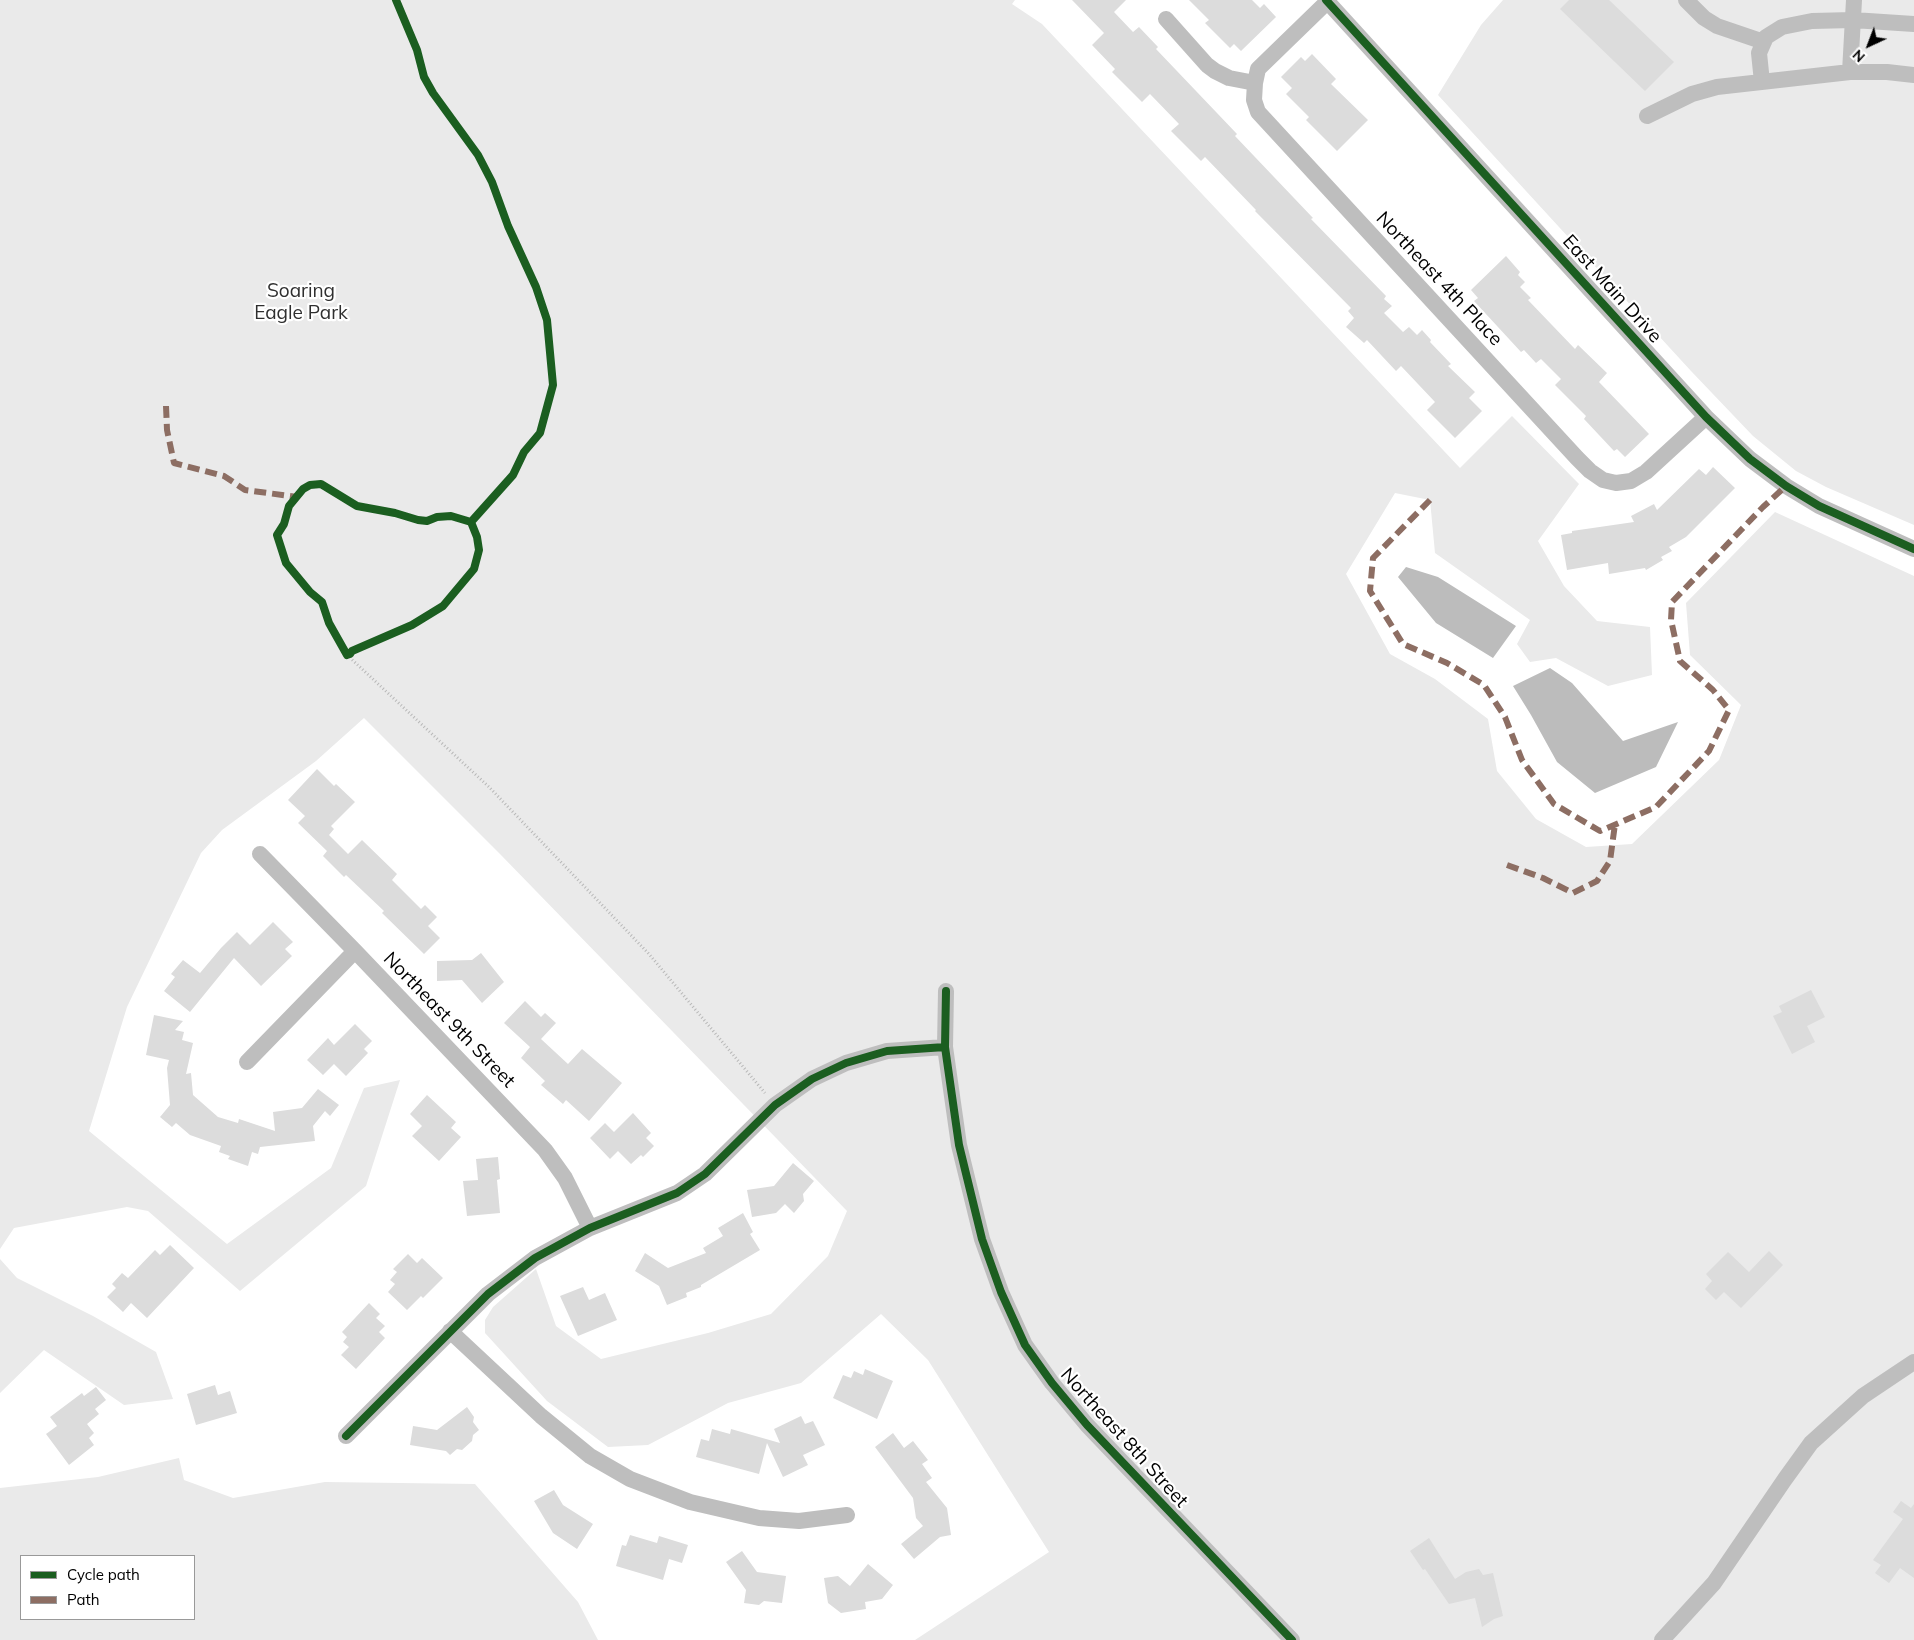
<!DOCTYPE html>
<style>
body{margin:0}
#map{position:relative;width:1914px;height:1640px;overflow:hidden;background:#fff;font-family:Mulish,sans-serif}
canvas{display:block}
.legend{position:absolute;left:20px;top:1555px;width:175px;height:65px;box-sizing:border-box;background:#fff;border:1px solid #999;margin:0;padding:6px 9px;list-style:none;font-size:15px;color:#000}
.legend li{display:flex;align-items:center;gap:10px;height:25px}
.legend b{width:25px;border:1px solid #999}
.north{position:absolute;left:1844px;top:20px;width:50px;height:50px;-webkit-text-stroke:4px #fff;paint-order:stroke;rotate:223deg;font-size:14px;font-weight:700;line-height:20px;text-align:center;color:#000}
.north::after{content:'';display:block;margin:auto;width:18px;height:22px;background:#000;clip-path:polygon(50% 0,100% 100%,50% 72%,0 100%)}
</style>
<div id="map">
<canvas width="1914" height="1640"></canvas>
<ul class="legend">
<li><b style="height:6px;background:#1b5e20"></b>Cycle path</li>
<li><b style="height:6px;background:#8d6e63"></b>Path</li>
</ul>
<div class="north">N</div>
</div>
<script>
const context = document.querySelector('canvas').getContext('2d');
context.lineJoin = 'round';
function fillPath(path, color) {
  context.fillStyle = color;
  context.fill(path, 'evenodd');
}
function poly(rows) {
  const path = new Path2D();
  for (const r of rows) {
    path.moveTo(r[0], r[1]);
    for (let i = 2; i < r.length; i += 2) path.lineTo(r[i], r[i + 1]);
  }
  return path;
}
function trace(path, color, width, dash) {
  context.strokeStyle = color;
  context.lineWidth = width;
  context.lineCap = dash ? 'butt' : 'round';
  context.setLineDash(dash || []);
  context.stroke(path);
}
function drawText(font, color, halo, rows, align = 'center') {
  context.font = font + ' Mulish,sans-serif';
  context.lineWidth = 4.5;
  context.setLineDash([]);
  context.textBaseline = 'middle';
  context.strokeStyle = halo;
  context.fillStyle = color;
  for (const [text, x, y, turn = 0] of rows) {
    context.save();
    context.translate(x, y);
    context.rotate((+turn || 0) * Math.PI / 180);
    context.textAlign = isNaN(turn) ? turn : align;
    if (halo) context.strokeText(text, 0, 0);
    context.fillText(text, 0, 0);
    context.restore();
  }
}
fillPath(poly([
 [0,0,1015,0,1012,4,1042,24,1460,468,1512,416,1579,484,1538,541,1564,586,1597,621,1650,627,1652,675,1608,686,1556,658,1530,662,1517,644,1530,620,1435,553,1430,500,1395,493,1346,574,1390,654,1435,679,1488,719,1497,771,1536,819,1586,847,1632,844,1719,760,1741,705,1690,655,1686,603,1775,512,1914,576,1914,1640,915,1640,1049,1552,928,1360,881,1314,801,1383,728,1403,648,1445,608,1447,547,1401,485,1333,485,1320,493,1307,536,1269,556,1326,601,1359,708,1333,771,1314,828,1256,847,1211,500,854,364,718,316,761,222,830,201,853,127,1007,89,1131,227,1244,331,1168,364,1088,400,1080,366,1186,240,1291,148,1211,127,1207,14,1228,0,1249],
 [1503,0,1914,0,1914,525,1826,487,1796,471,1753,436,1691,371,1438,95,1481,25],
 [0,1259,17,1278,93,1316,156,1352,173,1399,124,1405,44,1350,0,1393],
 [179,1458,184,1480,233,1498,325,1482,475,1484,578,1602,598,1640,0,1640,0,1488,98,1477],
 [21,1556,194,1556,194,1619,21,1619]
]), '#eaeaea');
fillPath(poly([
 [1406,567,1438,577,1516,626,1493,658,1436,623,1398,577],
 [1550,668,1572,683,1623,741,1678,722,1656,767,1595,793,1557,762,1531,715,1513,686]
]), '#bcbcbc');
fillPath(poly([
 [1072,0,1126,0,1114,12,1133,32,1139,27,1158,47,1156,49,1237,134,1235,136,1313,218,1311,219,1386,296,1384,299,1392,306,1384,313,1403,332,1409,327,1417,335,1422,330,1431,340,1430,342,1451,364,1448,366,1475,392,1469,398,1482,411,1455,438,1427,410,1435,402,1401,366,1396,371,1367,340,1364,343,1346,327,1354,318,1348,311,1351,308,1255,211,1256,210,1205,157,1201,161,1171,131,1179,124,1150,94,1142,102,1112,72,1115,69,1092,45,1104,33],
 [1189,0,1252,0,1260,8,1264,4,1276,17,1241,51,1234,44,1230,48,1205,23,1209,20],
 [1569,0,1609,0,1674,62,1645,91,1560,9],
 [1312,54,1336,79,1331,84,1368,120,1337,151,1306,120,1309,117,1286,94,1292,88,1281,77,1301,57,1305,61],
 [1506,256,1520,272,1518,275,1525,282,1520,287,1531,298,1528,300,1575,349,1578,345,1607,373,1599,382,1649,434,1625,457,1617,449,1614,451,1584,419,1586,416,1555,385,1561,379,1541,359,1536,363,1524,350,1521,352,1474,301,1478,298,1471,290],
 [1713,467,1735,488,1686,537,1669,547,1672,551,1661,557,1663,560,1646,570,1645,568,1609,574,1608,563,1567,570,1561,535,1572,533,1572,531,1634,522,1631,516,1654,504,1657,510,1699,469,1706,475],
 [317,769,334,786,336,784,355,802,331,826,334,829,329,835,348,854,362,840,397,874,392,880,421,909,425,905,437,917,428,926,440,938,424,954,382,913,384,911,346,875,344,877,323,856,327,851,298,823,305,816,288,800],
 [273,922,293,942,285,949,292,956,261,986,234,958,190,1012,164,991,175,977,171,974,183,960,200,973,221,948,237,932,250,945],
 [481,953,504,982,482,1003,462,980,437,981,437,961,472,960],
 [1811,990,1825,1017,1807,1026,1815,1042,1792,1054,1773,1016,1782,1012,1779,1006],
 [525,1001,541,1017,545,1013,556,1023,541,1039,568,1064,582,1049,622,1083,589,1121,566,1100,563,1104,541,1085,545,1081,521,1058,530,1047,504,1023],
 [154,1015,183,1021,175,1030,184,1032,182,1040,193,1043,186,1074,191,1073,193,1095,218,1117,238,1123,239,1119,275,1131,273,1112,302,1108,318,1089,339,1105,330,1116,325,1111,313,1126,315,1141,260,1147,258,1154,252,1152,248,1166,228,1159,230,1156,219,1152,221,1146,190,1135,176,1123,172,1127,160,1117,170,1105,167,1068,169,1060,146,1055],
 [355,1024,372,1041,364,1049,368,1053,346,1076,334,1064,323,1075,307,1060,328,1038,334,1045],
 [427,1095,456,1122,451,1128,461,1137,439,1161,412,1136,422,1126,410,1114],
 [633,1113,651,1133,646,1138,654,1146,643,1157,641,1155,631,1164,618,1151,610,1159,590,1138,605,1123,614,1132],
 [498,1157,500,1179,497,1180,500,1213,467,1216,463,1181,478,1180,476,1159],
 [793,1163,814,1181,803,1194,804,1201,794,1213,785,1204,776,1213,752,1217,747,1190,774,1186],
 [743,1213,753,1232,750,1234,760,1250,701,1285,701,1287,686,1293,687,1297,667,1305,659,1286,635,1271,645,1253,668,1268,706,1253,703,1248,723,1236,718,1228],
 [170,1245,194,1268,147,1318,131,1303,123,1312,107,1297,116,1288,112,1284,122,1273,128,1278,155,1250,160,1255],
 [1769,1251,1783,1265,1741,1308,1724,1292,1716,1300,1705,1289,1712,1281,1706,1274,1728,1252,1749,1272],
 [408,1254,417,1263,422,1258,443,1278,423,1298,421,1296,407,1310,388,1292,395,1284,390,1280,397,1272,393,1269],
 [583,1287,589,1300,605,1293,617,1320,578,1336,560,1296],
 [369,1303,380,1314,376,1318,385,1326,379,1332,385,1338,356,1369,341,1355,349,1347,343,1342,347,1337,342,1332],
 [865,1369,893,1381,877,1419,833,1398,843,1375,851,1378,854,1371,863,1375],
 [215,1385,218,1395,230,1391,237,1413,196,1425,187,1394],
 [96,1387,106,1400,95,1409,99,1414,87,1424,94,1433,89,1438,94,1445,69,1465,46,1434,57,1426,50,1417,82,1393,84,1396],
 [467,1407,474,1417,473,1422,479,1430,473,1435,472,1441,462,1450,457,1449,450,1455,446,1451,410,1445,413,1426,437,1430],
 [801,1416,805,1424,813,1421,825,1445,803,1455,808,1465,783,1477,767,1443,759,1474,696,1457,701,1439,709,1441,712,1429,730,1434,731,1429,780,1443,774,1429],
 [893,1433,904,1448,913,1441,928,1460,922,1464,932,1478,926,1482,947,1508,951,1535,940,1537,914,1559,901,1544,923,1526,916,1518,913,1498,875,1447],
 [554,1490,563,1505,593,1524,577,1549,553,1533,534,1501],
 [1901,1501,1911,1508,1914,1504,1914,1578,1900,1568,1889,1583,1875,1573,1881,1565,1873,1560,1903,1519,1893,1512],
 [630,1535,657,1543,659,1536,688,1545,682,1563,669,1559,663,1580,616,1566,622,1545,626,1546],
 [1429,1538,1455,1579,1466,1572,1479,1569,1483,1575,1493,1573,1503,1616,1494,1619,1482,1627,1475,1598,1449,1604,1425,1569,1423,1570,1410,1551],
 [742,1551,757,1572,786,1576,782,1603,764,1601,759,1605,744,1603,746,1590,726,1562],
 [868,1564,893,1585,882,1599,865,1602,866,1609,841,1613,828,1603,824,1578,838,1576,850,1586]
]), '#dcdcdc');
trace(poly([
 [347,655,489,787,649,954,765,1093]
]), '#b8b8b8', 3, [1, 2.5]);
trace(poly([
 [1326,0,1706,417,1750,459,1786,486,1819,506,1914,549],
 [1686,0,1704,18,1717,26,1764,42],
 [1327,2,1258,69,1255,83,1254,100,1258,112,1577,458,1590,471,1603,480,1616,483,1631,481,1646,472,1706,417],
 [1166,19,1207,65,1215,71,1229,78,1255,83],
 [1850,72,1854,0],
 [1762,82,1759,53,1766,37,1782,27,1812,21,1853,20,1914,24],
 [1647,116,1692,94,1717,87,1850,72,1887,72,1914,75],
 [260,854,355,951,545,1150,565,1178,590,1228],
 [946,991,945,1047,959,1145,982,1239,1001,1292,1025,1345,1052,1383,1087,1425,1292,1640],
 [247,1062,355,951],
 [450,1331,541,1416,590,1456,630,1479,690,1502,759,1518,799,1521,847,1515],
 [346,1436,488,1294,535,1258,590,1228,677,1193,705,1174,775,1105,812,1079,846,1063,887,1051,945,1047],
 [1662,1640,1714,1583,1785,1479,1811,1443,1863,1396,1914,1362]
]), '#bebebe', 16);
trace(poly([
 [166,406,167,430,174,463,224,476,245,490,297,497],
 [1430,500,1373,558,1370,591,1403,644,1447,663,1484,685,1505,717,1522,760,1554,804,1600,831,1656,807,1709,751,1729,710,1713,690,1680,661,1671,620,1672,602,1763,507,1786,486],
 [1507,865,1543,878,1573,893,1597,881,1610,861,1615,824]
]), '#8d6e63', 6, [12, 6]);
trace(poly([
 [396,0,417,50,424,77,433,93,478,155,492,182,508,226,536,287,547,320,553,385,540,433,524,452,513,475,471,522,477,537,479,550,474,569,443,606,412,625,352,651,350,654,346,653,347,655,329,623,322,602,310,592,286,563,277,535,284,524,289,506,303,489,310,485,321,484,357,506,395,513,418,520,427,521,437,517,451,516,471,522],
 [1326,0,1706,417,1750,459,1786,486,1819,506,1914,549],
 [946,991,945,1047,959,1145,982,1239,1001,1292,1025,1345,1052,1383,1087,1425,1292,1640],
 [346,1436,488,1294,535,1258,590,1228,677,1193,705,1174,775,1105,812,1079,846,1063,887,1051,945,1047]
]), '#1b5e20', 8);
drawText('19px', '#000', '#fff', [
 ["Northeast 4th Place",1439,279,47],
 ["East Main Drive",1612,289,48],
 ["Northeast 9th Street",449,1020,46],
 ["Northeast 8th Street",1124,1438,48]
]);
drawText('19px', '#2f2f2f', '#fff', [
 ["Soaring",301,291],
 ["Eagle Park",301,313]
]);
</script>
